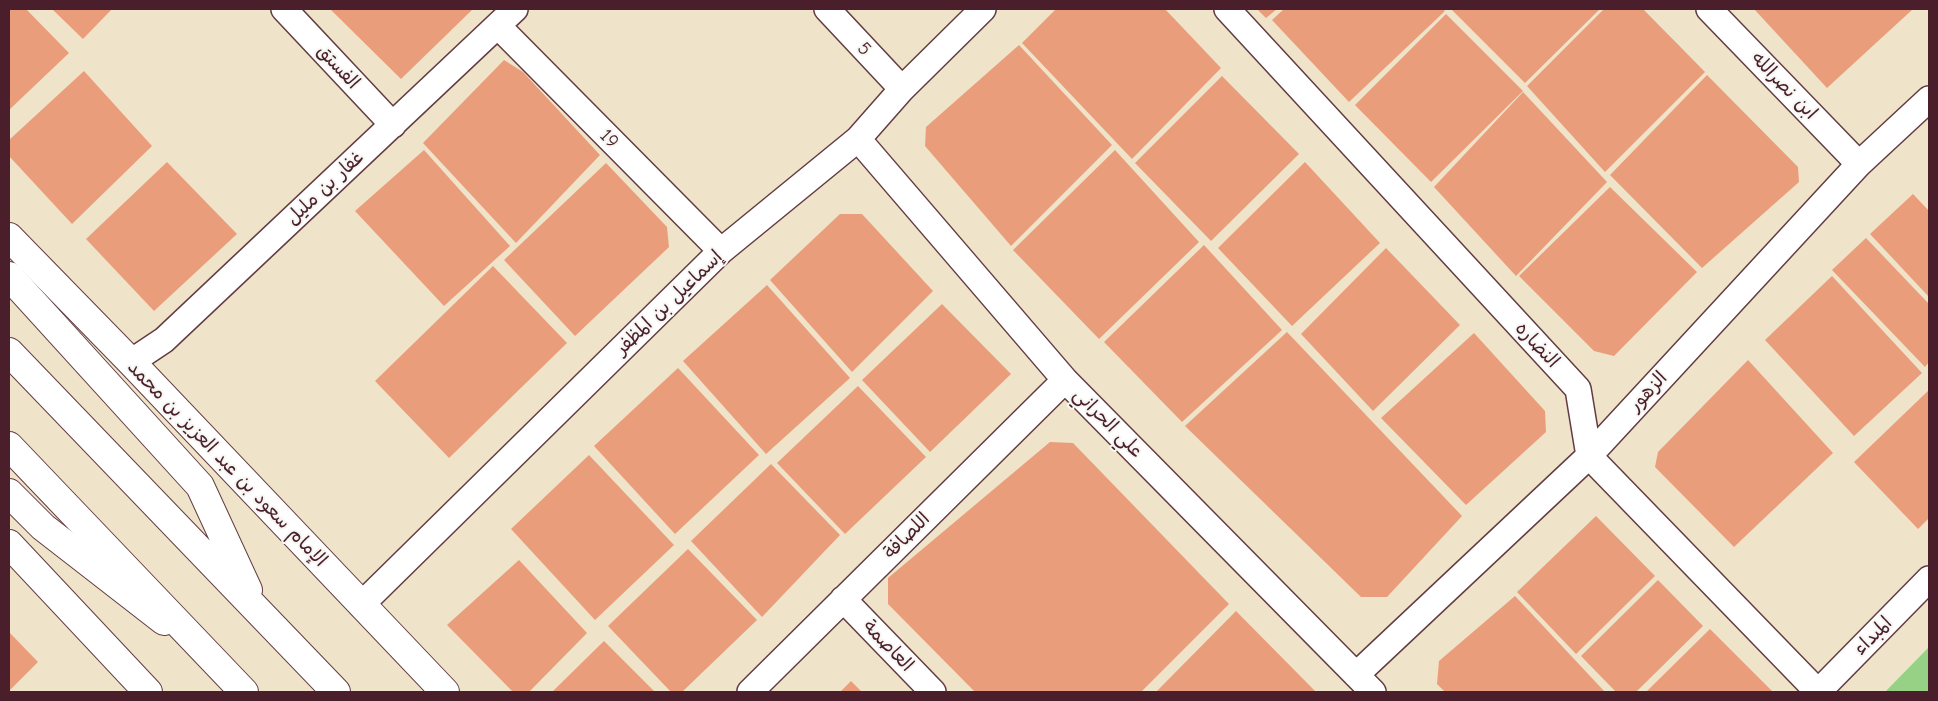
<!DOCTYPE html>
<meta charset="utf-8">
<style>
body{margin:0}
#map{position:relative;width:1938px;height:701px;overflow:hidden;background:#efe3c9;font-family:"Comic Neue",sans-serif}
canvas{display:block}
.frame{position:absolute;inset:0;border:10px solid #4a1f2b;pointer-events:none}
</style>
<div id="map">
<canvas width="1938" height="701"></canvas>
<div class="frame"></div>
</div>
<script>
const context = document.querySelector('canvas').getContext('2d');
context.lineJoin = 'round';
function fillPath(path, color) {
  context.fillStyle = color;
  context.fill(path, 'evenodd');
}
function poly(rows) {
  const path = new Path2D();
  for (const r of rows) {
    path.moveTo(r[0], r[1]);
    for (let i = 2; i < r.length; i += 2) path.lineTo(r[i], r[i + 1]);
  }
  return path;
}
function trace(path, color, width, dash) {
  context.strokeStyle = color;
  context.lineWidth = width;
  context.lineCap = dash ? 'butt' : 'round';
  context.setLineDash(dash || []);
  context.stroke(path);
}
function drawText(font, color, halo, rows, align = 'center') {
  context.font = font + ' "Comic Neue","Playpen Sans Arabic",sans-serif';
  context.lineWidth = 4;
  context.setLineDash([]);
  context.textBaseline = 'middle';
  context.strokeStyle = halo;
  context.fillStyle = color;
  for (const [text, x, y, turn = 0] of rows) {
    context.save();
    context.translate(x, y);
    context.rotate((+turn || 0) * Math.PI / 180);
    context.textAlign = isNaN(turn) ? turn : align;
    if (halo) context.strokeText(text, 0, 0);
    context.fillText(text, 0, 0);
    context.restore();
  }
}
fillPath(poly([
 [1929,647,1929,692,1885,692]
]), '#96d185');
fillPath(poly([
 [9,9,26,9,69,53,9,110],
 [52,9,112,9,83,39],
 [330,9,473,9,401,79],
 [1056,9,1165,9,1221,68,1132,159,1022,43],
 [1257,9,1277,9,1266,18],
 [1284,9,1442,9,1445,11,1349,102,1272,20],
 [1451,9,1600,9,1525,83],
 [1604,9,1643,9,1705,72,1605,172,1527,86],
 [1754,9,1913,9,1827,88],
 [1446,14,1523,91,1431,182,1355,105],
 [1019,45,1112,145,1011,246,925,146,926,127],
 [504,60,523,72,600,155,516,243,423,143],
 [84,71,152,146,72,224,9,156,9,140],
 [1707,75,1798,167,1799,182,1702,268,1610,175],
 [1222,76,1299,154,1211,241,1135,163],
 [1523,92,1607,182,1516,276,1434,187],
 [424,150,510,246,444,306,355,211],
 [1115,150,1199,242,1099,339,1013,250],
 [167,162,237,234,154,311,86,239],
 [1305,162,1380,243,1292,326,1218,248],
 [606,163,667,227,669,247,575,336,504,260],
 [1610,187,1697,272,1614,356,1594,351,1519,276],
 [1913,194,1929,211,1929,297,1870,234],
 [840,214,862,214,933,291,852,372,770,280],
 [1866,238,1929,304,1929,362,1925,367,1832,270],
 [1204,245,1282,330,1182,422,1104,342],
 [1386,248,1460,325,1373,411,1301,334],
 [493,266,567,343,449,458,375,381],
 [1832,276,1922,373,1854,436,1765,340],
 [767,285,850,378,766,454,683,361],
 [942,304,1011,374,930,452,862,380],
 [1287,332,1462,516,1387,597,1361,597,1185,426],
 [1474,333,1545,411,1546,432,1466,505,1381,418],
 [1748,360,1833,453,1734,547,1655,467,1658,452],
 [678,368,759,455,675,534,594,446],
 [858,386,926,457,845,534,777,463],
 [1929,390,1929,518,1918,529,1854,462],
 [1050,442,1073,443,1229,604,1141,692,975,692,888,604,888,578],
 [589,455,674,545,595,620,511,529],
 [771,464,840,535,762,617,691,541],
 [1596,516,1655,576,1576,654,1517,592],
 [688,549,757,620,682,692,671,692,608,626],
 [519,560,587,633,529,692,513,692,447,625],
 [1658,580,1703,626,1636,692,1616,692,1581,656],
 [1515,596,1605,692,1445,692,1437,684,1439,661],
 [1236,611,1316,692,1156,692],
 [1710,629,1773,692,1646,692],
 [9,632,38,662,9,691],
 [604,641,655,692,552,692],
 [851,681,862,692,840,692]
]), '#ea9d7b');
const street = poly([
 [284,9,393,125],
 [827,9,902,89],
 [1227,9,1578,389,1589,456,1818,692],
 [1709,9,1859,164],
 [498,26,721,251],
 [858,139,1065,380,1373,692],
 [131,362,164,340,515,9],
 [843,599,933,692],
 [361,605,721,251,858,139,902,89,983,9],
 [1356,675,1589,456,1859,164,1929,99],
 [750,692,1065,380],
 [1818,692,1929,579]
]);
const secondary = poly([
 [9,237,131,362,445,692],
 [9,493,43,527,164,621],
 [9,544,148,692]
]);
const primary = poly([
 [9,276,200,486,248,590],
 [9,352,336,692],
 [9,446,244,692]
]);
trace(street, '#633c43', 28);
trace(secondary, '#633c43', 30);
trace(primary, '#633c43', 30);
trace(street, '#fff', 25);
trace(secondary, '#fff', 28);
trace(primary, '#fff', 28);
drawText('19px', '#4a1f2b', '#f6f6f2', [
 ["5",864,49,47],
 ["الفستق",338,67,47],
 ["ابن نصرالله",1784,86,46],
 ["19",609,139,45],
 ["غفار بن مليل",325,188,-43],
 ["إسماعيل بن المظفر",669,303,-44],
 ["النضاره",1537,345,47],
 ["الزهور",1648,392,-47],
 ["علي الحراني",1108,423,45],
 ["الإمام سعود بن عبد العزيز بن محمد",227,464,46],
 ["اللصافة",907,536,-45],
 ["المبداء",1873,636,-45],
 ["العاصمة",888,646,46]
]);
</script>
